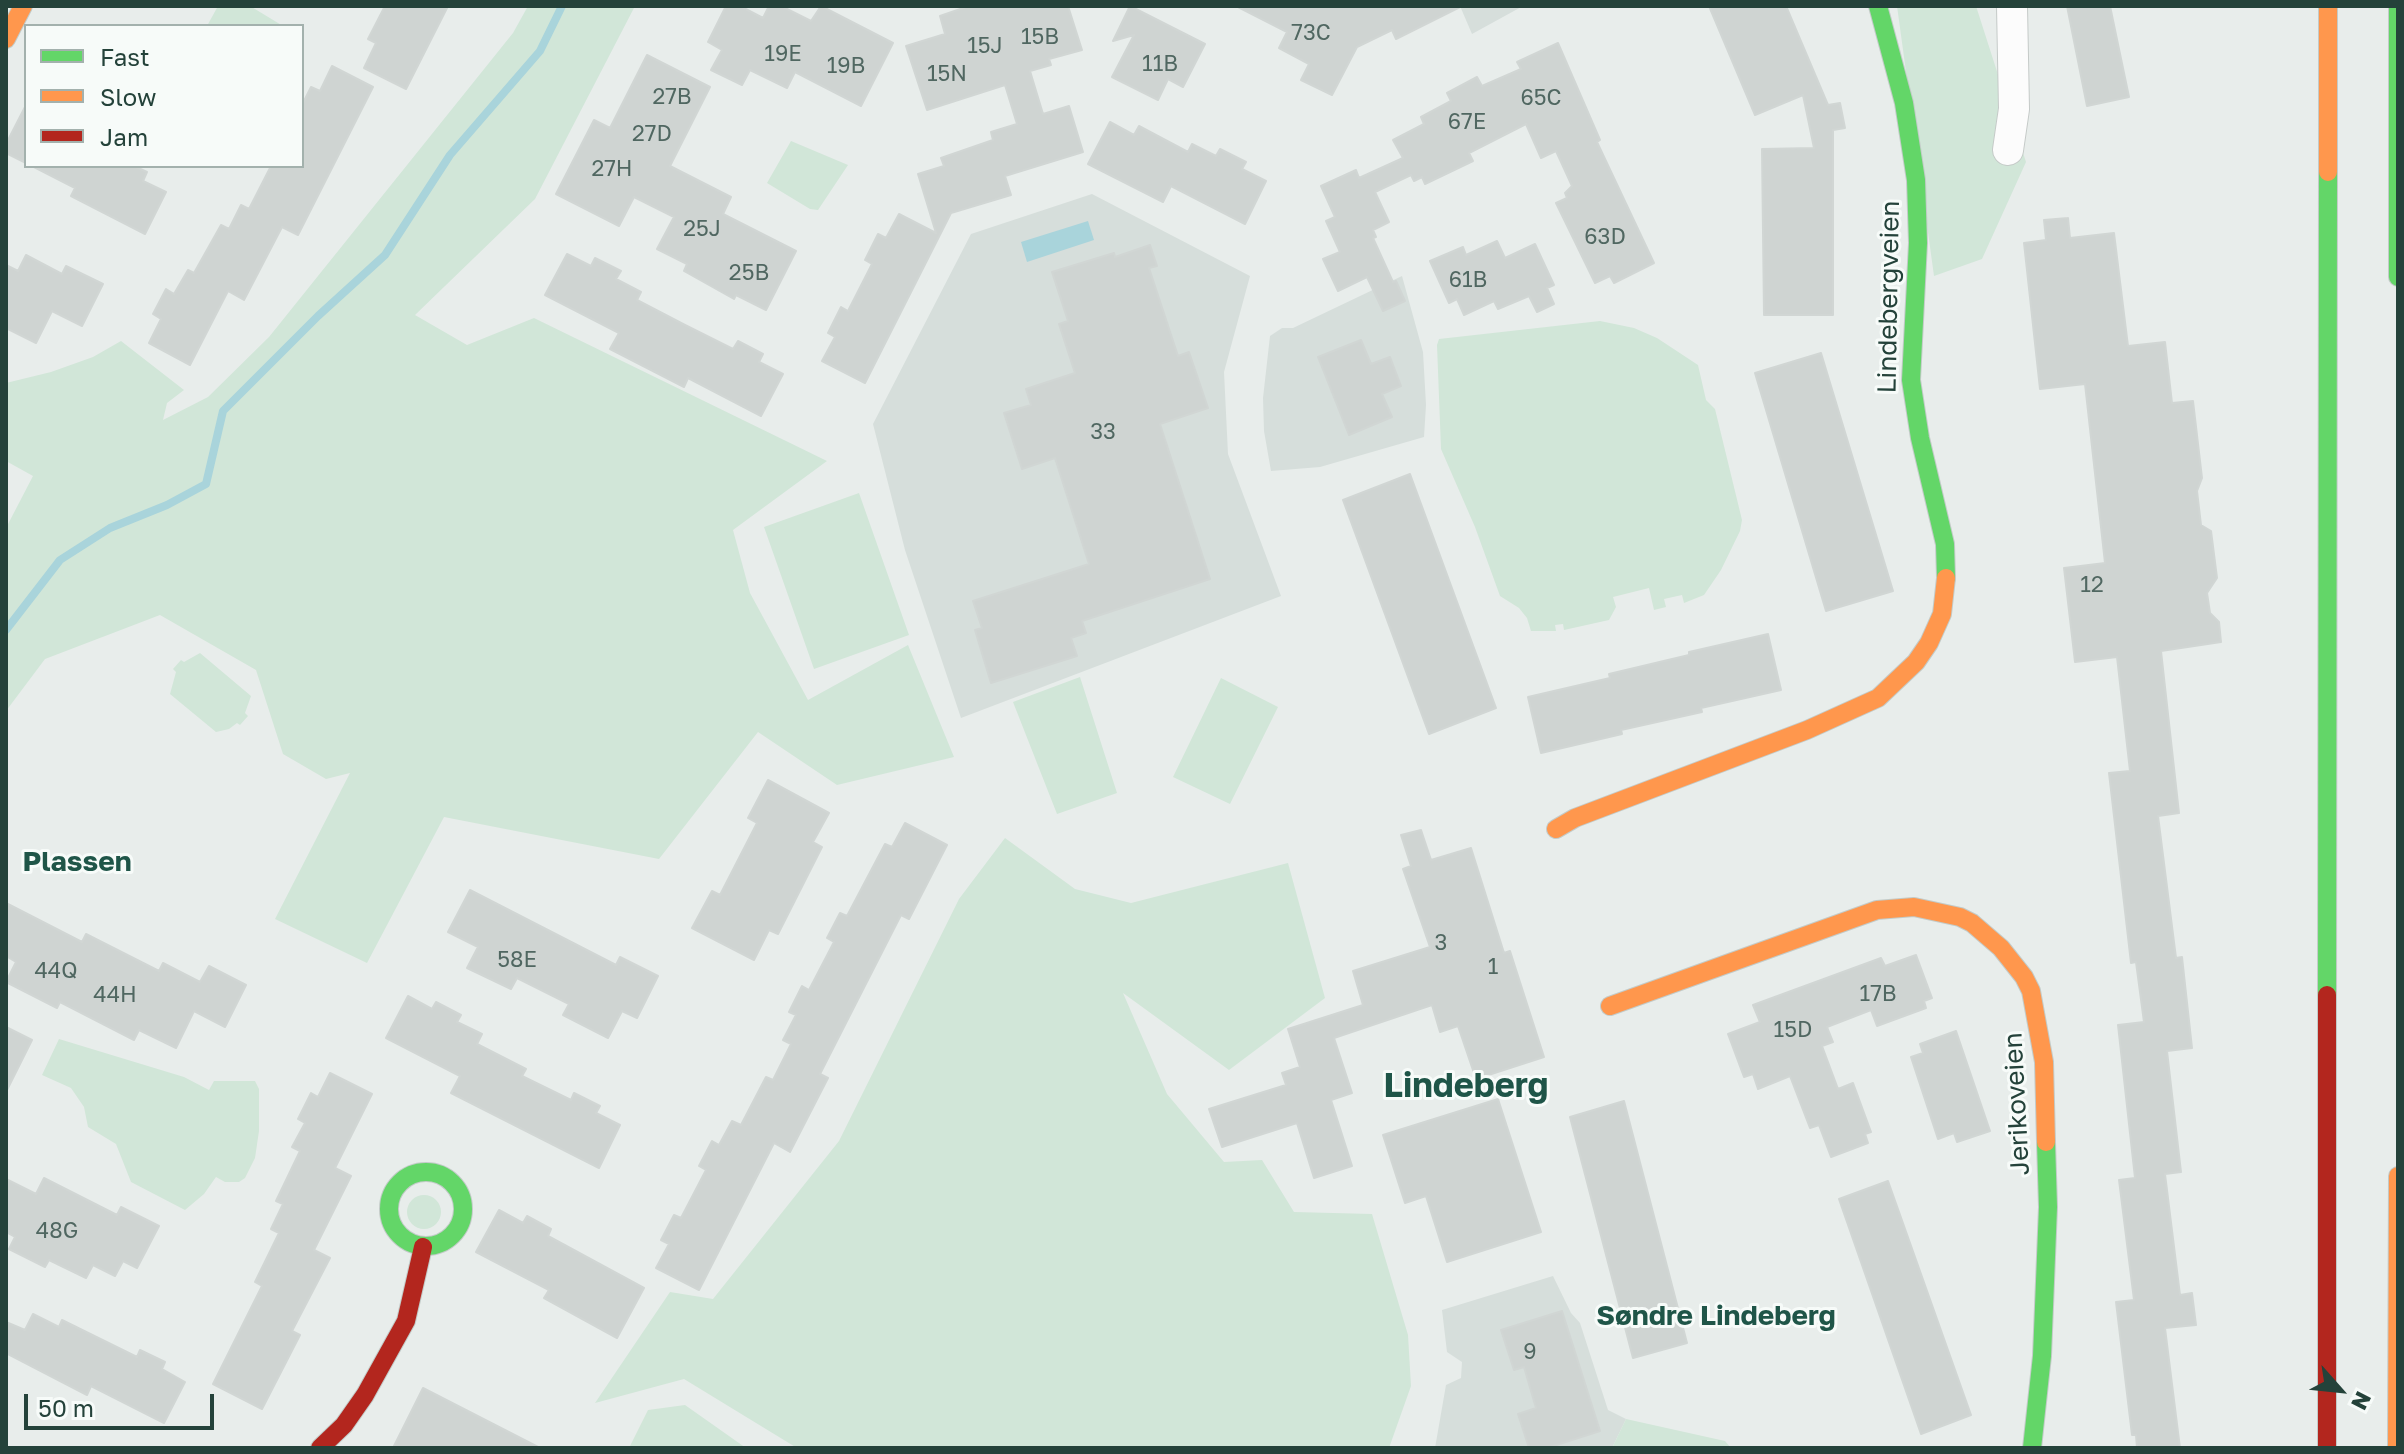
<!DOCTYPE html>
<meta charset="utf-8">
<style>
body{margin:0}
#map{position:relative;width:2404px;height:1454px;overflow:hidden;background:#e8edeb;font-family:"Golos Text",sans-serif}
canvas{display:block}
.frame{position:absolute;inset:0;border:8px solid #24423a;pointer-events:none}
.legend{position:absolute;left:24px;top:24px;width:280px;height:144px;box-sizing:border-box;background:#f7fbf9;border:2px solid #a3b1ad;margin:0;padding:10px 14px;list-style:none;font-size:24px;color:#24423a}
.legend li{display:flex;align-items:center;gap:16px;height:40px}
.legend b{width:40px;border:2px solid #a3b1ad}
.north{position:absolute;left:2300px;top:1350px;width:80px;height:80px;-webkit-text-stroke:6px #f7fbf9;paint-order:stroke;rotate:117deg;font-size:22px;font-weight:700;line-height:32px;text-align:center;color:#24423a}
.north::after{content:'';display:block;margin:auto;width:28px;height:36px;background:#24423a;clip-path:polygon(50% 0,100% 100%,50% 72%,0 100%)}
.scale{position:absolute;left:24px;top:1394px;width:190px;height:36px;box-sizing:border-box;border:4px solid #24423a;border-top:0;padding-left:10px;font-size:24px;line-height:28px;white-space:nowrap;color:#24423a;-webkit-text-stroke:6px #f7fbf9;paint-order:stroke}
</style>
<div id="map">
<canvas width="2404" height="1454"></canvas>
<div class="frame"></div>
<ul class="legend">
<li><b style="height:10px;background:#63d668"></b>Fast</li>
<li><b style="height:10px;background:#ff974d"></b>Slow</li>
<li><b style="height:10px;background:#b3261e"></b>Jam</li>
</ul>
<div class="north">N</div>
<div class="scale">50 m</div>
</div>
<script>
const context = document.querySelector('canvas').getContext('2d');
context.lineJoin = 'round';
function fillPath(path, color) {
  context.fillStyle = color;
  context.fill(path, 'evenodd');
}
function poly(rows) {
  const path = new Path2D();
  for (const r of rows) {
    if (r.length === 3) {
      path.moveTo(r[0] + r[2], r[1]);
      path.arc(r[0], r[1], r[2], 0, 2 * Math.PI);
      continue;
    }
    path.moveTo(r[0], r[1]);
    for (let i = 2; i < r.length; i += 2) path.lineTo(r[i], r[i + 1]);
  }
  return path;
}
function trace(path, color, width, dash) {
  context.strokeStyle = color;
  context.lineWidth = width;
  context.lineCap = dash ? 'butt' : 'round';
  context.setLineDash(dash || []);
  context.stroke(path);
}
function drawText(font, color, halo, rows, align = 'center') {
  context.font = font + ' "Golos Text",sans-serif';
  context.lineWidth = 6;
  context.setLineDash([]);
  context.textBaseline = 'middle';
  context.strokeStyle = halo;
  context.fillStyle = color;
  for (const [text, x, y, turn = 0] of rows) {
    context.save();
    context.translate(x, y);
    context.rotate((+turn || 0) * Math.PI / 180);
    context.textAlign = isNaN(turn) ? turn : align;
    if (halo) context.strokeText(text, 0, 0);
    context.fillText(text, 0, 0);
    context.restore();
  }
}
fillPath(poly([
 [1460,6,1523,6,1472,34],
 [1092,194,1250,276,1224,372,1228,454,1281,596,961,718,905,550,873,424,971,234],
 [1402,276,1423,352,1426,405,1424,437,1320,467,1271,471,1264,431,1263,398,1270,336,1282,328,1293,328],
 [1553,1276,1571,1313,1580,1323,1608,1410,1626,1419,1612,1448,1435,1448,1446,1385,1461,1378,1462,1362,1447,1352,1442,1310]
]), '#d6dedb');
fillPath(poly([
 [218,6,250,6,283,26,207,26],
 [528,6,635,6,535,199,415,315,467,345,534,318,827,461,733,530,750,593,808,700,908,645,954,757,837,785,758,732,659,859,444,817,367,963,275,919,350,773,326,779,283,754,256,670,160,615,45,659,6,711,6,528,33,476,6,461,6,383,51,372,93,357,121,341,184,390,167,403,163,420,208,397,269,337,513,33],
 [1897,6,1976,6,2026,162,1982,259,1934,276],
 [791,141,848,165,818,210,810,209,767,183],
 [1600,321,1634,328,1657,338,1698,365,1706,400,1715,409,1742,520,1740,531,1721,570,1704,595,1684,603,1682,595,1664,599,1666,607,1654,610,1649,588,1613,597,1616,607,1609,620,1564,630,1563,624,1555,625,1556,631,1531,631,1527,618,1519,608,1500,596,1475,527,1441,449,1437,345,1439,339],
 [859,493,909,635,814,669,764,527],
 [200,653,251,696,245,713,248,716,240,725,237,723,229,729,216,732,170,694,176,672,173,669,181,660,184,662],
 [1080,677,1117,793,1057,814,1013,702],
 [1221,678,1278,707,1230,804,1173,777],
 [1005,838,1075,889,1131,903,1288,863,1325,998,1229,1070,1123,993,1167,1094,1224,1162,1262,1160,1294,1212,1372,1214,1408,1335,1411,1386,1389,1448,797,1448,684,1379,595,1403,670,1292,713,1299,839,1141,959,899],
 [59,1039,184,1077,209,1090,214,1081,255,1081,259,1089,259,1131,255,1158,245,1178,239,1182,225,1182,216,1177,204,1194,185,1210,131,1182,116,1144,88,1127,84,1107,71,1088,42,1075],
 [424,1212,17],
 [685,1405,746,1448,629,1448,648,1410],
 [1626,1419,1725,1441,1731,1448,1612,1448]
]), '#d1e6d8');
fillPath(poly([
 [1088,221,1094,240,1027,262,1021,242]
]), '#a9d4db');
trace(poly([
 [6,630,60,560,110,528,167,505,206,484,223,411,318,316,385,255,450,155,540,51,562,6]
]), '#a9d4db', 8);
const building = poly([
 [385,6,448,6,406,89,364,68,376,43,368,39,385,6],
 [726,6,740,6,763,18,769,6,781,6,811,21,821,6,893,43,861,106,795,72,787,88,750,70,742,85,711,70,722,50,708,42,726,6],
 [969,6,1068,6,1082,50,1049,59,1051,65,1030,71,1043,114,1069,106,1083,152,1005,176,1011,195,951,213,865,383,822,361,835,337,828,333,841,307,848,311,872,264,865,260,878,234,886,238,899,214,936,233,918,174,944,166,941,158,993,140,991,132,1017,124,1005,85,927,110,906,46,945,34,940,16,969,6],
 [1130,6,1205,44,1183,87,1168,79,1158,100,1112,77,1134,35,1113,41,1130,6],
 [1236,6,1462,6,1396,39,1392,30,1357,47,1332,95,1301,80,1309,64,1279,48,1287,32,1236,6],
 [1709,6,1786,6,1828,105,1840,103,1845,128,1833,130,1833,315,1764,315,1762,149,1814,148,1803,95,1755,115,1709,6],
 [2067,6,2110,6,2129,97,2087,106,2067,6],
 [1558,43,1600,140,1597,142,1654,263,1614,283,1610,276,1595,283,1556,203,1567,198,1565,193,1572,186,1556,151,1541,158,1526,124,1469,153,1473,161,1425,184,1422,177,1414,181,1411,175,1375,192,1389,222,1373,230,1376,237,1373,238,1393,282,1396,281,1405,301,1383,311,1367,277,1338,291,1323,259,1340,252,1326,221,1335,217,1321,186,1356,170,1359,178,1403,158,1393,140,1424,124,1421,117,1451,101,1447,93,1477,77,1482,86,1521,69,1517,62,1558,43],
 [647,55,710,87,670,166,731,197,723,214,796,251,766,310,736,295,734,299,684,271,687,264,657,249,674,217,634,197,619,226,556,194,594,120,610,128,647,55],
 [332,66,373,87,298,235,282,227,244,300,228,291,190,365,149,343,161,319,153,314,166,289,174,294,188,270,194,273,221,225,229,229,241,205,249,209,271,166,302,166,302,105,311,87,320,91,332,66],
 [26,105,26,163,6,153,6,144,26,105],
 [1110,122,1134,135,1139,126,1188,152,1192,144,1216,156,1220,149,1246,162,1242,169,1266,181,1245,224,1171,186,1163,202,1088,164,1110,122],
 [32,166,134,166,147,172,143,181,166,192,145,234,71,196,75,188,32,166],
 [2068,218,2070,238,2114,233,2128,346,2165,342,2172,403,2193,401,2202,478,2197,491,2201,525,2211,531,2217,578,2207,593,2210,613,2219,622,2221,642,2161,651,2179,813,2158,816,2176,958,2182,957,2192,1048,2167,1051,2181,1172,2165,1174,2180,1295,2192,1293,2196,1325,2165,1328,2180,1448,2137,1448,2136,1435,2132,1435,2116,1302,2134,1300,2119,1180,2135,1178,2118,1025,2144,1022,2136,962,2131,963,2109,773,2130,771,2117,657,2075,662,2064,568,2105,563,2085,384,2040,389,2024,243,2046,240,2044,220,2068,218],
 [1497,241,1505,258,1535,244,1554,285,1547,288,1554,304,1537,312,1529,296,1498,309,1494,301,1464,315,1457,299,1449,303,1430,261,1463,247,1466,255,1497,241],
 [1150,245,1157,266,1149,268,1178,356,1189,352,1208,408,1160,424,1210,579,1082,621,1086,633,1071,638,1077,656,991,683,975,630,982,628,973,601,1089,564,1055,458,1022,469,1004,413,1031,405,1026,389,1075,373,1059,324,1068,321,1052,272,1114,253,1115,257,1150,245],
 [567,254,591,266,595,258,621,271,616,279,641,292,637,300,685,325,733,349,738,341,763,354,759,362,783,374,761,416,688,378,684,387,610,349,619,333,545,295,567,254],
 [26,255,62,274,66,266,103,284,82,326,52,311,36,343,6,328,6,265,18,271,26,255],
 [1361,340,1371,364,1390,357,1401,386,1382,394,1392,417,1349,435,1318,357,1361,340],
 [1821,353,1893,591,1826,611,1755,373,1821,353],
 [1410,474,1496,708,1429,734,1343,500,1410,474],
 [1768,634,1781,690,1701,708,1702,712,1621,730,1622,734,1541,753,1528,697,1610,678,1609,674,1689,655,1689,652,1768,634],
 [768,780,829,813,813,842,822,847,778,934,769,930,754,960,692,928,712,891,720,895,757,823,748,818,768,780],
 [905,823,947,845,909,919,901,915,820,1074,828,1078,790,1152,774,1143,699,1290,656,1268,669,1244,661,1240,674,1215,681,1218,706,1170,699,1166,712,1141,719,1145,732,1121,741,1125,766,1077,773,1080,791,1044,783,1040,796,1015,789,1012,802,986,809,990,834,942,827,938,840,913,847,916,885,844,892,847,905,823],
 [1421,830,1431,860,1471,848,1504,953,1510,951,1544,1057,1476,1079,1458,1026,1440,1032,1432,1005,1334,1038,1352,1093,1331,1100,1352,1166,1314,1178,1297,1123,1222,1147,1209,1109,1286,1085,1282,1073,1300,1067,1288,1029,1363,1005,1353,971,1430,947,1403,869,1411,866,1401,835,1421,830],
 [470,890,616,965,620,957,658,976,637,1018,622,1011,608,1038,563,1015,569,1004,517,978,511,989,467,968,478,947,448,932,470,890],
 [6,903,82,942,86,934,159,971,163,963,200,982,209,966,246,985,225,1027,194,1011,176,1048,139,1030,134,1040,60,1002,57,1008,6,982,16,962,6,956,6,903],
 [1916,955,1932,998,1924,1001,1926,1008,1877,1026,1871,1010,1827,1027,1833,1042,1822,1046,1838,1089,1853,1083,1871,1132,1865,1134,1868,1143,1831,1157,1819,1125,1810,1128,1790,1076,1758,1089,1753,1074,1744,1077,1728,1034,1760,1022,1753,1005,1881,958,1885,966,1916,955],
 [408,996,432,1009,436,1002,461,1015,457,1022,482,1034,477,1044,526,1069,522,1076,571,1100,574,1093,600,1106,596,1113,620,1125,599,1168,451,1093,460,1076,386,1038,408,996],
 [6,1027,32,1040,6,1092,6,1027],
 [1956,1031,1990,1131,1957,1142,1954,1133,1938,1139,1911,1057,1923,1053,1920,1044,1956,1031],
 [330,1073,372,1094,335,1168,351,1176,314,1250,330,1258,292,1331,300,1335,262,1409,213,1384,262,1286,255,1282,279,1233,271,1229,283,1204,276,1201,300,1151,292,1147,305,1123,298,1119,311,1093,318,1097,330,1073],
 [1498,1099,1541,1232,1447,1262,1426,1196,1405,1203,1383,1135,1498,1099],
 [1624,1101,1687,1343,1633,1358,1570,1117,1624,1101],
 [44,1178,117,1215,121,1207,159,1226,137,1268,123,1261,115,1276,93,1265,86,1278,49,1260,45,1267,9,1249,15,1237,6,1232,6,1179,36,1194,44,1178],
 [1888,1181,1971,1415,1921,1434,1839,1199,1888,1181],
 [499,1210,523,1223,527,1216,551,1229,548,1236,644,1288,617,1338,544,1298,549,1290,476,1252,499,1210],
 [1562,1311,1600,1431,1547,1448,1529,1448,1518,1414,1536,1408,1524,1367,1514,1370,1501,1330,1562,1311],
 [33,1314,59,1327,62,1320,137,1357,140,1350,165,1362,162,1369,185,1382,164,1423,91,1386,87,1395,6,1353,6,1322,25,1330,33,1314],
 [423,1388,540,1448,393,1448,423,1388]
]);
fillPath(building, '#cfd4d2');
trace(building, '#d1d6d4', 2);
const street = poly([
 [2008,150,2014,109,2012,6]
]);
const fast = poly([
 [1878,6,1904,103,1916,180,1918,243,1911,380,1920,438,1945,544,1946,578],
 [2398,6,2398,277],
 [2327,995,2328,172],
 [426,1209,37],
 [2032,1448,2042,1356,2048,1207,2046,1142]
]);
const slow = poly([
 [6,39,23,6],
 [2328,172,2328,6],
 [1556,829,1575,818,1807,730,1878,698,1916,662,1929,643,1942,614,1946,578],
 [1610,1006,1877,910,1914,907,1960,917,1972,923,2001,948,2024,977,2031,991,2044,1062,2046,1142],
 [2397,1448,2398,1176]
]);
const jam = poly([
 [320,1448,344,1425,365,1395,406,1321,423,1247],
 [2327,1448,2327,995]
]);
trace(street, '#c5cac8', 32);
trace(fast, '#c3cbc8', 20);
trace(slow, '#c3cbc8', 20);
trace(jam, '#c3cbc8', 20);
trace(street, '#fcfcfc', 30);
trace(fast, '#63d668', 18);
trace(slow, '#ff974d', 18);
trace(jam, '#b3261e', 18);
drawText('22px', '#506761', null, [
 ["73C",1311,33],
 ["15B",1040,37],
 ["15J",985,46],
 ["19E",783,54],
 ["11B",1160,64],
 ["19B",846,66],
 ["15N",947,74],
 ["27B",672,97],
 ["65C",1541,98],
 ["67E",1467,122],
 ["27D",652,134],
 ["27H",612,169],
 ["25J",702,229],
 ["63D",1605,237],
 ["25B",749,273],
 ["61B",1468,280],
 ["33",1103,432],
 ["12",2092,585],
 ["3",1441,943],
 ["58E",517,960],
 ["1",1493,967],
 ["44Q",56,971],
 ["17B",1878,994],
 ["44H",115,995],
 ["15D",1793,1030],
 ["48G",57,1231],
 ["9",1530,1352]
]);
drawText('26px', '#24423a', '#f7fbf9', [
 ["Lindebergveien",1889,297,-89],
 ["Jerikoveien",2017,1104,-93]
]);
drawText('bold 28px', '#1f5548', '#f7fbf9', [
 ["Plassen",77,862],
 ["Søndre Lindeberg",1716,1316]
]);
drawText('bold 34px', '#1f5548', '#f7fbf9', [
 ["Lindeberg",1466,1086]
]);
</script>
